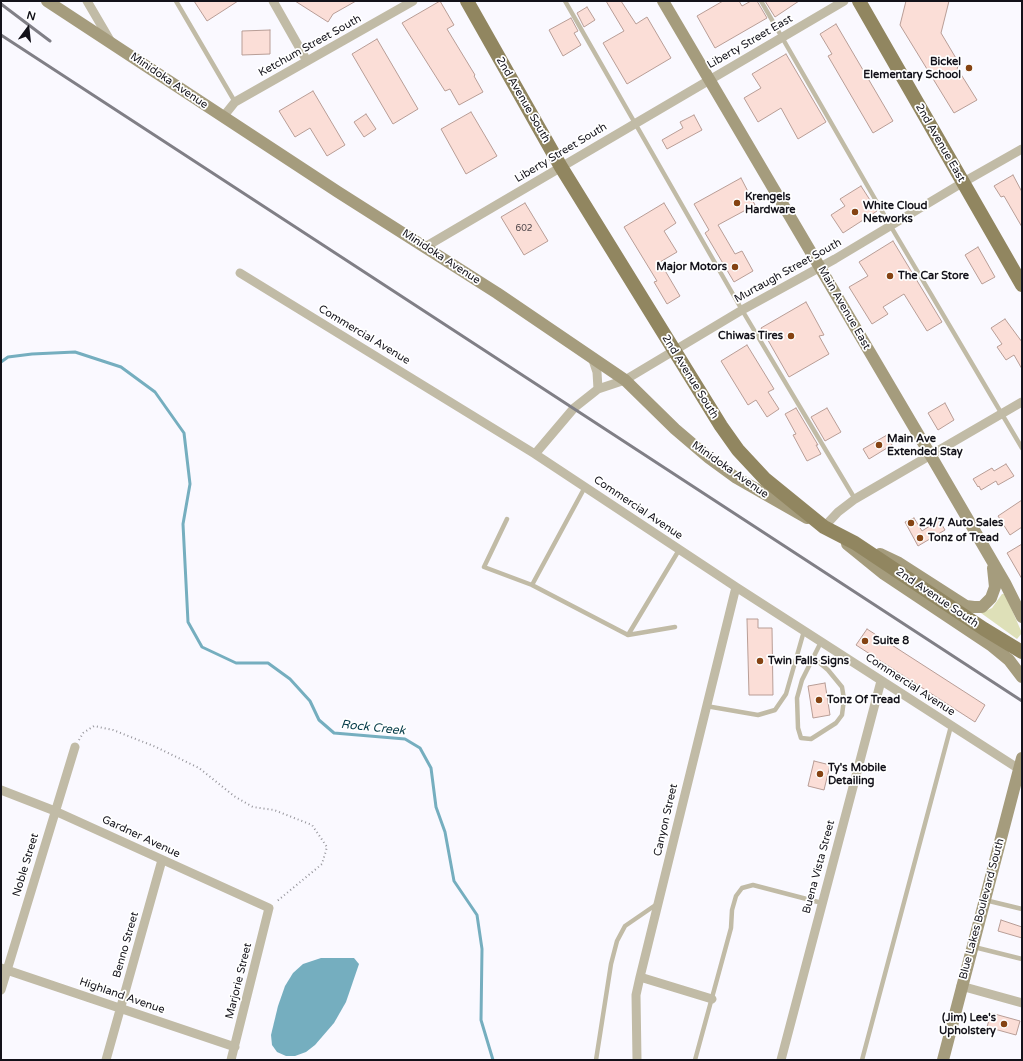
<!DOCTYPE html>
<style>
body{margin:0}
#map{position:relative;width:1023px;height:1061px;overflow:hidden;background:#faf9ff;font-family:"Varela Round",sans-serif}
canvas{display:block}
.frame{position:absolute;inset:0;border:2px solid #13121a;pointer-events:none}
.north{position:absolute;left:8px;top:8px;width:40px;height:40px;-webkit-text-stroke:3px #fff;paint-order:stroke;rotate:15deg;font-size:11px;font-weight:700;line-height:16px;text-align:center;color:#13121a}
.north::after{content:'';display:block;margin:auto;width:14px;height:18px;background:#13121a;clip-path:polygon(50% 0,100% 100%,50% 72%,0 100%)}
</style>
<div id="map">
<canvas width="1023" height="1061"></canvas>
<div class="frame"></div>
<div class="north">N</div>
</div>
<script>
const context = document.querySelector('canvas').getContext('2d');
context.lineJoin = 'round';
function fillPath(path, color) {
  context.fillStyle = color;
  context.fill(path, 'evenodd');
}
function poly(rows) {
  const path = new Path2D();
  for (const r of rows) {
    path.moveTo(r[0], r[1]);
    for (let i = 2; i < r.length; i += 2) path.lineTo(r[i], r[i + 1]);
  }
  return path;
}
function trace(path, color, width, dash) {
  context.strokeStyle = color;
  context.lineWidth = width;
  context.lineCap = dash ? 'butt' : 'round';
  context.setLineDash(dash || []);
  context.stroke(path);
}
function drawText(font, color, halo, rows, align = 'center') {
  context.font = font + ' "Varela Round",sans-serif';
  context.lineWidth = 3.5;
  context.setLineDash([]);
  context.textBaseline = 'middle';
  context.strokeStyle = halo;
  context.fillStyle = color;
  for (const [text, x, y, turn = 0] of rows) {
    context.save();
    context.translate(x, y);
    context.rotate((+turn || 0) * Math.PI / 180);
    context.textAlign = isNaN(turn) ? turn : align;
    if (halo) context.strokeText(text, 0, 0);
    context.fillText(text, 0, 0);
    context.restore();
  }
}
fillPath(poly([
 [1002,594,1005,594,1022,633,1017,639,981,613,992,608]
]), '#dee0b8');
fillPath(poly([
 [321,958,354,958,359,964,346,1002,334,1023,315,1045,306,1052,295,1056,286,1056,277,1052,272,1045,271,1035,278,1006,285,986,293,973,303,964]
]), '#75aebf');
trace(poly([
 [1,362,8,357,32,354,75,352,121,367,155,392,184,433,190,484,183,524,188,622,202,647,236,663,268,663,290,679,310,701,319,720,334,733,405,739,420,748,431,768,436,807,445,832,454,881,477,915,482,949,481,1020,493,1060]
]), '#75aebf', 3);
const building = poly([
 [194,1,238,1,207,21,194,1],
 [295,1,356,1,333,14,328,22,295,1],
 [440,1,454,25,447,29,475,75,474,76,483,92,459,105,450,89,445,91,402,23,440,1],
 [606,1,621,1,636,24,647,17,671,58,627,84,603,43,624,31,606,1],
 [723,1,739,1,742,6,751,1,757,1,767,18,715,48,697,16,723,1],
 [765,1,799,1,775,17,765,1],
 [906,1,949,1,941,33,960,65,957,68,977,100,954,113,900,25,906,1],
 [587,7,595,20,584,27,577,13,587,7],
 [571,18,578,31,574,33,581,45,563,56,549,30,571,18],
 [836,24,893,121,873,133,828,56,832,54,820,34,836,24],
 [270,30,270,54,242,55,242,31,270,30],
 [377,39,418,109,393,124,352,54,377,39],
 [786,54,826,122,798,139,781,108,758,122,744,98,761,88,752,74,786,54],
 [313,91,345,145,327,156,310,128,295,137,279,111,313,91],
 [471,112,497,156,466,174,441,129,471,112],
 [366,114,376,129,364,137,354,122,366,114],
 [694,115,702,130,667,149,662,140,683,128,680,122,694,115],
 [1013,175,1022,192,1022,227,1004,196,1001,197,994,186,1013,175],
 [741,178,755,205,718,225,735,254,742,251,753,271,734,282,705,233,709,230,694,204,741,178],
 [861,186,877,211,843,233,831,215,845,206,840,199,861,186],
 [525,203,548,241,524,255,501,217,525,203],
 [664,203,676,223,664,231,677,252,660,262,680,296,667,304,654,282,657,281,624,227,664,203],
 [893,241,942,322,927,331,904,294,883,307,888,314,872,324,849,287,868,276,859,262,893,241],
 [978,247,995,277,982,284,965,255,978,247],
 [806,302,824,335,819,336,829,354,789,377,761,328,806,302],
 [1005,319,1022,342,1022,369,1014,355,1006,360,997,347,1002,344,991,328,1005,319],
 [747,345,774,389,768,392,779,409,767,417,756,400,748,405,721,361,747,345],
 [945,403,954,420,938,430,928,413,945,403],
 [796,408,818,445,816,445,821,454,807,461,793,435,796,434,785,414,796,408],
 [827,408,841,432,825,441,811,417,827,408],
 [887,435,892,445,869,459,863,449,887,435],
 [1006,464,1014,476,998,485,996,481,981,490,979,486,978,487,973,479,992,468,994,471,1006,464],
 [1022,500,1022,527,1010,535,998,516,1022,500],
 [914,518,922,531,939,520,945,530,918,546,905,522,914,518],
 [1022,544,1022,579,1007,553,1022,544],
 [747,619,758,619,758,628,772,628,773,695,749,695,747,619],
 [867,629,985,705,975,722,856,645,867,629],
 [825,683,830,715,813,718,808,686,825,683],
 [814,761,830,765,824,790,808,786,814,761],
 [1001,920,1022,927,1022,938,998,931,1001,920],
 [991,1013,1020,1021,1016,1035,987,1027,991,1013]
]);
fillPath(building, '#fbded7');
trace(building, '#b89d96', 1);
trace(poly([
 [79,740,83,733,94,726,113,730,156,747,199,768,234,796,253,807,274,810,312,825,327,847,322,864,276,902]
]), '#95949a', 2, [1, 3]);
trace(poly([
 [176,1,235,102],
 [565,1,742,310,855,499],
 [761,1,890,225,1022,448],
 [507,519,484,567,532,585,585,487],
 [532,585,628,635,679,550],
 [628,635,675,627],
 [814,658,828,670,842,687,844,699,842,715,836,723,811,739,801,738,798,728,797,698,802,680,821,642],
 [706,706,758,715,775,710,786,694,804,631],
 [985,900,1022,909],
 [974,947,1022,959],
 [596,1060,611,964,617,941,625,926,657,904],
 [695,1060,731,928,732,910,736,896,742,888,753,885,822,903],
 [862,1060,951,726]
]), '#c1bba6', 4.5);
trace(poly([
 [87,1,111,42],
 [273,1,307,61],
 [223,117,235,102,413,1],
 [425,247,844,1],
 [240,273,535,454,736,587,1019,769],
 [592,357,597,372,598,389],
 [535,454,574,408,598,389,625,380,742,310,835,259,962,183,1022,149],
 [824,527,838,512,855,499,1022,402],
 [1,790,55,811,269,908,231,1060],
 [1,968,235,1047],
 [640,977,712,999],
 [961,986,1022,1003],
 [1,990,75,747],
 [106,1060,162,860],
 [637,1060,636,995,640,977,736,587],
 [781,1060,881,681]
]), '#c1bba6', 9);
trace(poly([
 [47,1,338,192,497,293,625,380,675,429,709,458,735,477,807,518],
 [663,1,931,456,1005,583,1022,617],
 [847,544,884,574,992,646,1009,660,1022,677],
 [880,554,899,563,966,606,974,607,982,607,991,598,995,587,993,568],
 [943,1060,1022,758]
]), '#a59c7d', 12);
trace(poly([
 [467,1,561,167,721,426,738,450,765,479,824,527,855,543,984,629,1022,652],
 [859,1,1022,285]
]), '#918660', 14);
trace(poly([
 [1,4,50,41],
 [1,35,1022,701]
]), '#807f86', 3);
for (const [x, y, r, color] of [
 [969,68,4,"#854312"],
 [737,203,4,"#854312"],
 [855,212,4,"#854312"],
 [735,267,4,"#854312"],
 [890,276,4,"#854312"],
 [791,336,4,"#854312"],
 [879,445,4,"#854312"],
 [911,523,4,"#854312"],
 [920,538,4,"#854312"],
 [865,641,4,"#854312"],
 [760,661,4,"#854312"],
 [819,700,4,"#854312"],
 [820,774,4,"#854312"],
 [1004,1024,4,"#854312"]
]) {
  const dot = new Path2D();
  dot.arc(x, y, r, 0, 2 * Math.PI);
  context.fillStyle = color;
  context.fill(dot);
  trace(dot, '#fff', 1.5);
}
drawText('9px', '#4d4549', null, [
 ["602",524,229]
]);
drawText('11px', '#13121a', '#fff', [
 ["Liberty Street East",750,42,-30],
 ["Ketchum Street South",310,46,-29],
 ["Minidoka Avenue",169,81,34],
 ["2nd Avenue South",523,100,60],
 ["2nd Avenue East",940,143,60],
 ["Liberty Street South",561,153,-31],
 ["Minidoka Avenue",441,257,33],
 ["Murtaugh Street South",788,271,-29],
 ["Main Avenue East",844,308,60],
 ["Commercial Avenue",364,335,31],
 ["2nd Avenue South",690,377,58],
 ["Minidoka Avenue",730,470,35],
 ["Commercial Avenue",638,508,34],
 ["2nd Avenue South",937,598,34],
 ["Commercial Avenue",910,685,33],
 ["Canyon Street",666,820,-77],
 ["Gardner Avenue",141,837,25],
 ["Noble Street",26,865,-73],
 ["Buena Vista Street",819,867,-75],
 ["Blue Lakes Boulevard South",982,909,-75],
 ["Benno Street",126,945,-74],
 ["Marjorie Street",239,981,-76],
 ["Highland Avenue",122,996,19]
]);
drawText('bold 11px', '#13121a', '#fff', [
 ["Bickel",961,62,"right"],
 ["Elementary School",961,75,"right"],
 ["Krengels",745,197],
 ["Hardware",745,210],
 ["White Cloud",863,206],
 ["Networks",863,219],
 ["Major Motors",727,267,"right"],
 ["The Car Store",898,276],
 ["Chiwas Tires",783,336,"right"],
 ["Main Ave",887,439],
 ["Extended Stay",887,452],
 ["24/7 Auto Sales",919,523],
 ["Tonz of Tread",928,538],
 ["Suite 8",873,641],
 ["Twin Falls Signs",768,661],
 ["Tonz Of Tread",827,700],
 ["Ty's Mobile",828,768],
 ["Detailing",828,781],
 ["(Jim) Lee's",996,1018,"right"],
 ["Upholstery",996,1031,"right"]
], 'left');
drawText('italic 12px', '#023946', '#fff', [
 ["Rock Creek",373,728,6]
]);
</script>
